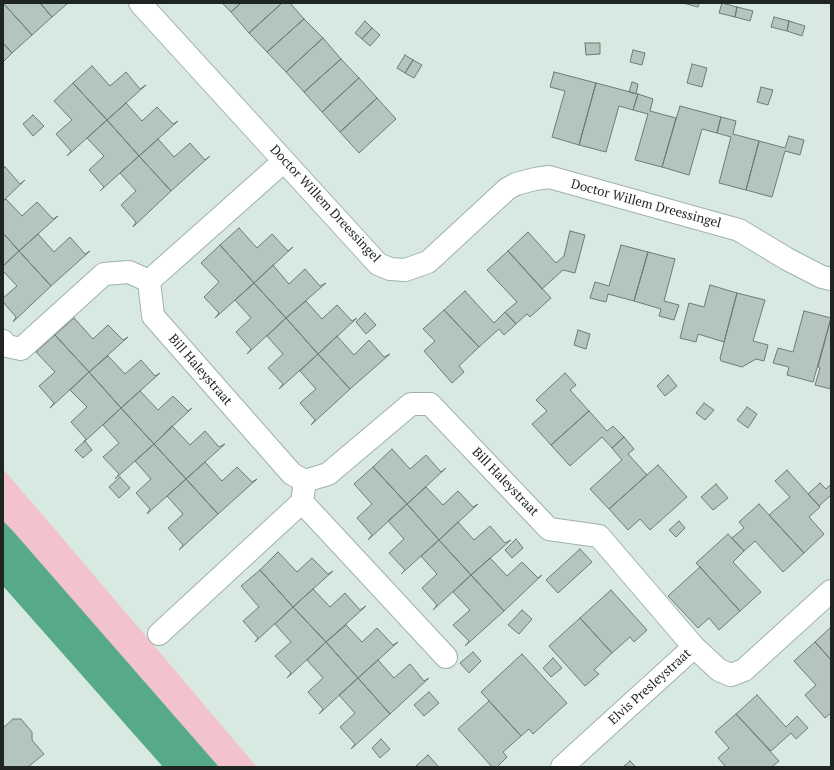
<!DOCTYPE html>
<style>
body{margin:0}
#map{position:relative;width:834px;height:770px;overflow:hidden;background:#d7e9e0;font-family:"PT Serif",serif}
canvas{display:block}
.frame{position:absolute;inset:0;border:4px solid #1e2522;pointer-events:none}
</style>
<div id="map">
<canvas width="834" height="770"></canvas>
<div class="frame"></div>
</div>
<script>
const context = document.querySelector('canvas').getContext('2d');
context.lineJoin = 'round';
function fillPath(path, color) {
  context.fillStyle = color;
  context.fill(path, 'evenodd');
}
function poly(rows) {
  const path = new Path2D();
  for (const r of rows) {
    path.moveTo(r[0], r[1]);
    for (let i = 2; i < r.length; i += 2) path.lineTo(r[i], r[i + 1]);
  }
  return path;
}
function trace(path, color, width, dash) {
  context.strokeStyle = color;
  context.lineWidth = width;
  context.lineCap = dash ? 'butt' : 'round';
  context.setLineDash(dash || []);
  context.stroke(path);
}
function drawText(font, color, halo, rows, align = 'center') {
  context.font = font + ' "PT Serif",serif';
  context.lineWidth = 3;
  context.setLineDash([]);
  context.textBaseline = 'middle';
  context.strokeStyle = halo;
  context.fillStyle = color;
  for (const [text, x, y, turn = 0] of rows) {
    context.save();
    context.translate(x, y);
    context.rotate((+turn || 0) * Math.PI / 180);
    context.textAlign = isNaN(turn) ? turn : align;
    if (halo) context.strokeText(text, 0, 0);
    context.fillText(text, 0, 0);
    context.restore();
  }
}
fillPath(poly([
 [3,469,53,527,257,767,219,767,3,521]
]), '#f2c2cf');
fillPath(poly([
 [3,521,12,530,219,767,163,767,3,586]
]), '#56aa8a');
const building = poly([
 [3,3,40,3,52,17,32,35,3,3],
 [3,3,32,35,12,53,3,43,3,3],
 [40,3,68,3,52,17,40,3],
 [222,3,241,3,231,12,222,3],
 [241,3,282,3,249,33,231,12,241,3],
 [282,3,290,3,304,19,267,52,249,33,282,3],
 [683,3,699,3,698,7,683,3],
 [722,3,737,7,735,17,719,13,722,3],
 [737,7,753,11,750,21,735,17,737,7],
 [774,17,789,21,787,31,771,27,774,17],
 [304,19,323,38,286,72,267,52,304,19],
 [365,21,372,28,362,39,355,33,365,21],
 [789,21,805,26,802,36,787,31,789,21],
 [372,28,380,35,370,46,362,39,372,28],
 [323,38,341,59,304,92,286,72,323,38],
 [3,43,12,53,3,62,3,43],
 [585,43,600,43,600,54,586,55,585,43],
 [633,50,645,53,642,65,630,62,633,50],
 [405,55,413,60,405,73,397,68,405,55],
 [341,59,359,78,322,112,304,92,341,59],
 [413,60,422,65,414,78,405,73,413,60],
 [692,64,707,68,702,87,687,83,692,64],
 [92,66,110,86,126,72,140,89,146,85,107,120,73,83,92,66],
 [554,72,596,83,579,145,552,137,565,91,550,87,554,72],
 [359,78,377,98,340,132,322,112,359,78],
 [632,82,638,84,636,94,629,92,632,82],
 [73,83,107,120,67,156,71,151,56,134,72,120,54,101,73,83],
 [596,83,638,94,633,110,619,106,606,152,579,145,596,83],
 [761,87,773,90,768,105,757,102,761,87],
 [638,94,653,99,650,111,676,118,662,167,635,160,648,114,633,110,638,94],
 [377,98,396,119,359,153,340,132,377,98],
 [126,103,142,121,157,107,173,124,178,121,139,156,107,120,126,103],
 [680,106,721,117,717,133,702,129,689,175,662,167,680,106],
 [33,115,44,126,33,136,23,124,33,115],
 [721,117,736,121,733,134,759,141,746,190,719,183,731,137,717,133,721,117],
 [107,120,139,156,100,191,104,187,89,170,104,156,87,138,107,120],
 [789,136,804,140,800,155,785,151,772,197,746,190,759,141,785,148,789,136],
 [158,139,174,157,190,143,205,160,210,156,171,191,139,156,158,139],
 [139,156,171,191,133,227,136,222,121,205,136,191,120,173,139,156],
 [5,167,20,184,25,180,3,201,3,169,5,167],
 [6,199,22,216,37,202,53,219,58,216,19,251,3,233,3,201,6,199],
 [239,228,257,248,272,234,288,251,293,247,254,283,220,245,239,228],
 [570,231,585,235,575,273,563,270,542,289,508,251,528,232,556,263,564,256,570,231],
 [3,233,19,251,3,266,3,233],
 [38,234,54,252,70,237,85,254,90,251,51,286,19,251,38,234],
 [220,245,254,283,215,318,219,313,204,297,219,282,201,263,220,245],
 [621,245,648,252,634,301,608,294,606,302,590,298,595,282,609,286,621,245],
 [19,251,51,286,13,322,16,317,3,302,3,298,17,286,3,271,3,266,19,251],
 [508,251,551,298,530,317,527,314,516,324,505,312,517,302,487,270,508,251],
 [648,252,675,259,664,301,679,305,674,320,659,316,661,309,634,301,648,252],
 [273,265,289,284,305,269,320,286,326,283,286,318,254,283,273,265],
 [254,283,286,318,247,354,251,349,236,332,251,318,235,300,254,283],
 [710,285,737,293,724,342,698,334,696,342,680,338,689,303,704,307,710,285],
 [465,291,494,323,505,312,516,324,504,335,499,329,479,347,444,310,465,291],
 [737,293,765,300,753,341,768,345,764,361,756,359,742,367,721,361,720,358,737,293],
 [306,301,322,319,337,305,352,321,357,318,318,354,286,318,306,301],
 [444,310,479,347,459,366,464,372,452,383,424,351,435,341,423,329,444,310],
 [804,311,831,318,813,382,787,375,789,367,773,363,778,348,793,352,804,311],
 [365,313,376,325,366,334,356,322,365,313],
 [74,318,93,339,108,325,123,340,128,337,89,372,55,335,74,318],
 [286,318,318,354,279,389,283,384,268,368,283,354,267,336,286,318],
 [831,318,831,389,815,385,820,368,818,367,831,318],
 [578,330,590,334,586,349,574,345,578,330],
 [55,335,89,372,50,408,54,403,39,386,55,372,36,352,55,335],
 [337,336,354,355,369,340,384,357,390,354,350,389,318,354,337,336],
 [318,354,350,389,311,425,315,420,300,403,316,389,300,371,318,354],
 [108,356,125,374,141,360,155,376,160,373,121,408,89,372,108,356],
 [89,372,121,408,83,443,86,439,71,422,87,407,70,390,89,372],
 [565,373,576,385,570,390,589,411,551,445,532,424,547,411,536,400,565,373],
 [668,375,677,386,665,396,657,386,668,375],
 [140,391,158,410,173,396,188,411,192,408,154,444,121,408,140,391],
 [704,403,714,410,705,420,696,413,704,403],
 [747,407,757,414,748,428,737,420,747,407],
 [121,408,154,444,115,479,119,474,103,457,119,443,103,425,121,408],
 [589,411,607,431,613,426,624,437,612,448,602,437,570,466,551,445,589,411],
 [172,426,190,445,205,431,219,447,225,444,186,479,154,444,172,426],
 [624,437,634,449,628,454,647,475,609,509,590,489,622,460,612,448,624,437],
 [85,441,92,450,83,458,75,450,85,441],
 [154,444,186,479,147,514,150,509,136,493,151,479,135,461,154,444],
 [392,449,410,469,426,455,441,472,446,468,407,504,373,467,392,449],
 [205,462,222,481,237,467,252,482,257,479,218,514,186,479,205,462],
 [658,465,687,497,650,530,640,519,628,530,609,509,658,465],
 [373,467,407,504,368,540,372,535,357,518,372,504,354,484,373,467],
 [787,470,820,507,809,517,824,534,804,553,769,515,790,497,775,481,787,470],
 [120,477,130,488,119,498,109,487,120,477],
 [186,479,218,514,179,550,183,545,168,528,183,514,167,496,186,479],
 [820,483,826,489,831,484,831,495,819,506,808,494,820,483],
 [716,484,728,498,713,510,701,497,716,484],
 [426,487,443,505,458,491,473,507,478,504,439,540,407,504,426,487],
 [407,504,439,540,401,574,405,570,389,553,404,539,388,521,407,504],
 [759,504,804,553,783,572,755,541,744,551,732,538,744,528,739,522,759,504],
 [679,521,685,528,676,537,669,530,679,521],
 [458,522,474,540,490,526,505,543,511,540,471,575,439,540,458,522],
 [728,534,744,551,733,562,761,592,740,611,696,563,728,534],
 [516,539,523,548,512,558,505,550,516,539],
 [439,540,471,575,433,610,437,605,422,588,437,574,421,556,439,540],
 [580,549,592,562,558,593,546,580,580,549],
 [278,552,297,572,312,558,328,574,333,571,293,607,260,570,278,552],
 [490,558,507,576,522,562,538,578,542,575,504,611,471,575,490,558],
 [700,567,740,611,719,630,709,618,698,628,668,596,700,567],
 [260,570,293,607,255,642,258,638,243,621,259,607,241,586,260,570],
 [471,575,504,611,465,646,469,641,453,625,470,610,453,592,471,575],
 [313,589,330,607,345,593,360,610,366,606,326,642,293,607,313,589],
 [611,590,647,630,634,642,630,637,612,653,580,618,611,590],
 [293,607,326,642,287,678,291,673,275,656,291,642,275,624,293,607],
 [522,610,532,619,519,634,508,625,522,610],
 [580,618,612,653,594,670,599,674,585,686,549,646,580,618],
 [346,625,362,642,377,628,393,645,398,642,358,678,326,642,346,625],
 [831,627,831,660,815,642,831,627],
 [326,642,358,678,319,714,323,709,308,692,323,678,307,660,326,642],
 [815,642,831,660,831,713,825,718,805,695,816,685,794,661,815,642],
 [473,652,481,661,469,673,460,663,473,652],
 [522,654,567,703,533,734,529,729,521,736,481,692,522,654],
 [553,658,562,668,551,677,543,668,553,658],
 [378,660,394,678,410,664,424,681,429,678,390,714,358,678,378,660],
 [358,678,390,714,351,749,355,744,340,727,355,713,339,695,358,678],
 [429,692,439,703,424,716,414,705,429,692],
 [757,695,786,727,797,716,808,728,796,739,791,733,771,751,736,714,757,695],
 [489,701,521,736,503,752,507,757,497,767,492,767,458,729,489,701],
 [736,714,779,761,772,767,726,767,718,758,729,748,715,732,736,714],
 [13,719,21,719,32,732,32,740,44,754,28,767,3,767,3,728,13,719],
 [381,739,390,749,380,758,372,748,381,739],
 [428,755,439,767,415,767,428,755],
 [630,761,636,767,623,767,630,761]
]);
fillPath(building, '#b4c5bd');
trace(building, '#6c7c75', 1);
const street = poly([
 [140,3,378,264,390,269,405,270,428,262,507,189,516,184,535,179,549,177,739,230,787,259,822,277,831,279],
 [149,281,153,316,292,474,305,481,328,474,411,404,430,404,549,529,599,536,694,647],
 [149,281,284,161],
 [3,341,7,346,21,349,104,274,129,272,149,281],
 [302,502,446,657],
 [159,634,302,502,305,481],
 [562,767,694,647,719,670,731,675,744,670,831,591]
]);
trace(street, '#a0b2aa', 24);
trace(street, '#fff', 22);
drawText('13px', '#1e2522', '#fff', [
 ["Doctor Willem Dreessingel",325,204,47],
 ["Doctor Willem Dreessingel",646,204,15],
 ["Bill Haleystraat",200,370,49],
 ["Bill Haleystraat",505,482,46],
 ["Elvis Presleystraat",650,687,-42]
]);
</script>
